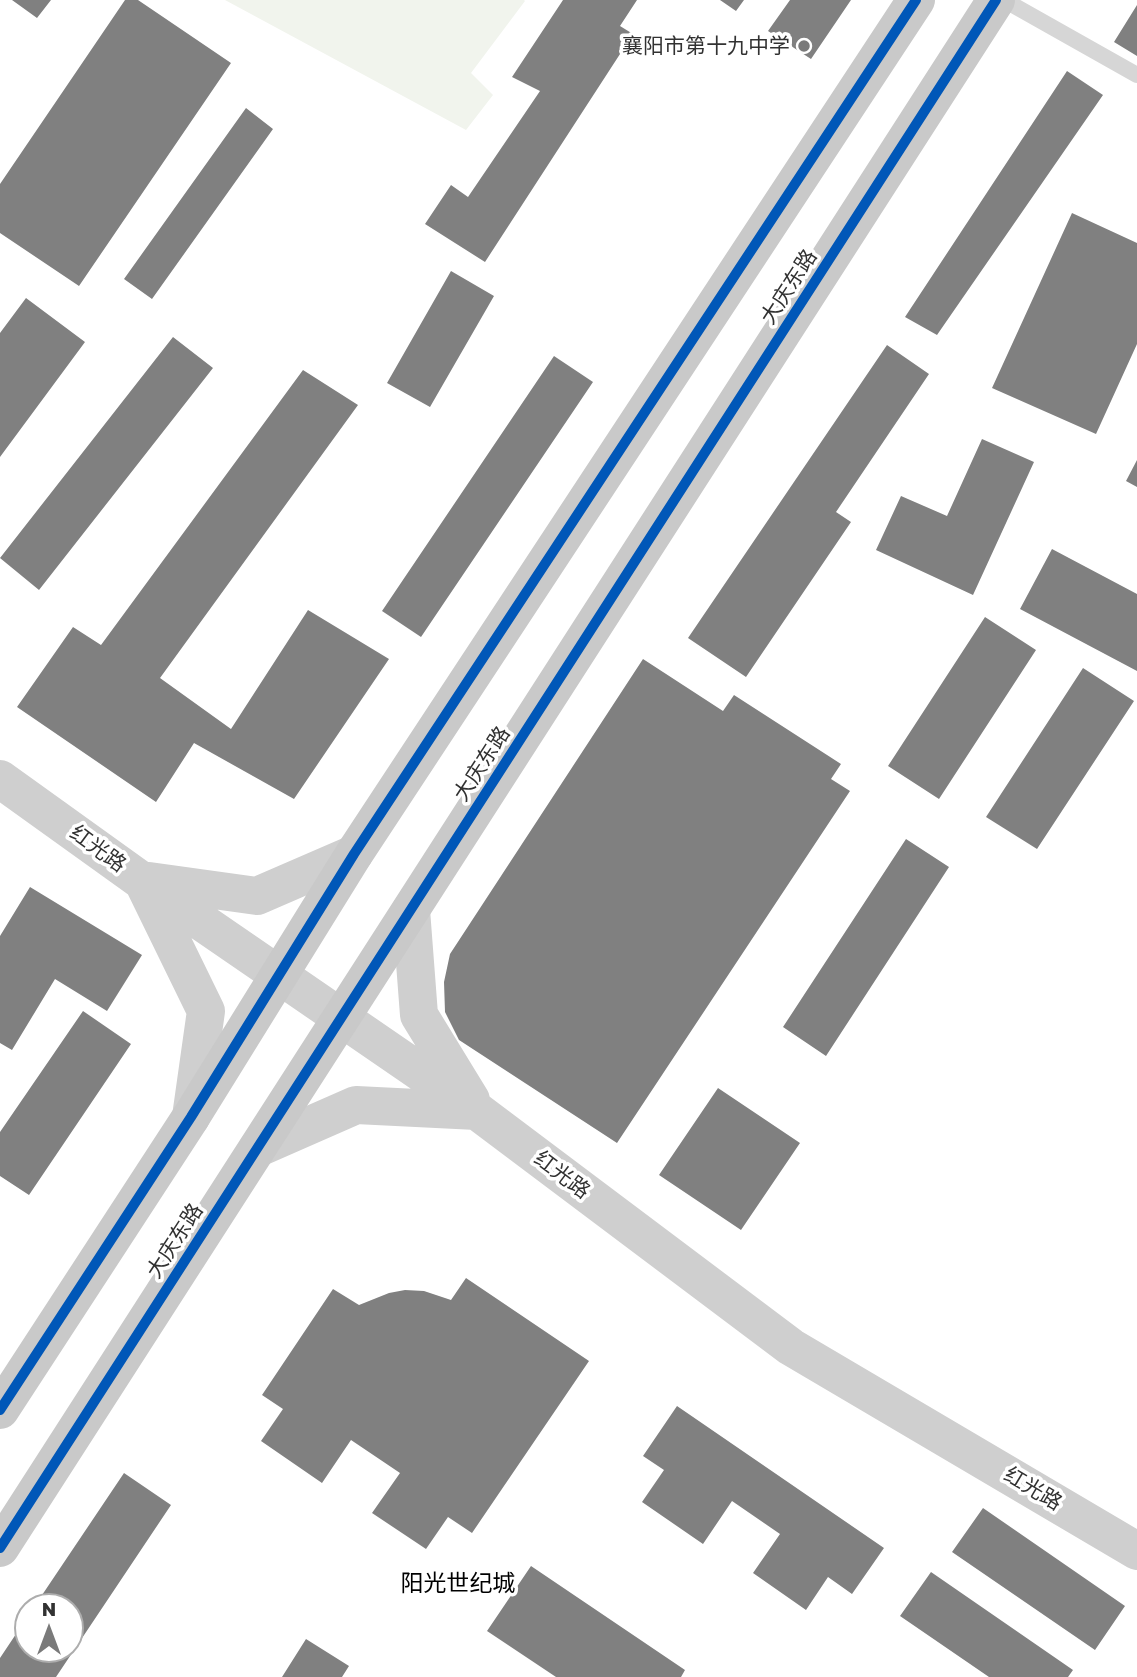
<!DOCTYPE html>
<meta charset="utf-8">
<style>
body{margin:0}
#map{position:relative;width:1137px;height:1677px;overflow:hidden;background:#fff;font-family:"Golos Text",sans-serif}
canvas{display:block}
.north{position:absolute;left:14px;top:1593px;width:70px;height:70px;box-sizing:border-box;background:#fff;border:2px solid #adadad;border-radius:50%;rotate:0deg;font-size:19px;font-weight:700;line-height:28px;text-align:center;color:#323232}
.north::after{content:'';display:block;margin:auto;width:24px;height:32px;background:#7a7a7a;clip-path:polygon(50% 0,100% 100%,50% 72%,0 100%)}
</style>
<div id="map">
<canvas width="1137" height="1677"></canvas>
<div class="north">N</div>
</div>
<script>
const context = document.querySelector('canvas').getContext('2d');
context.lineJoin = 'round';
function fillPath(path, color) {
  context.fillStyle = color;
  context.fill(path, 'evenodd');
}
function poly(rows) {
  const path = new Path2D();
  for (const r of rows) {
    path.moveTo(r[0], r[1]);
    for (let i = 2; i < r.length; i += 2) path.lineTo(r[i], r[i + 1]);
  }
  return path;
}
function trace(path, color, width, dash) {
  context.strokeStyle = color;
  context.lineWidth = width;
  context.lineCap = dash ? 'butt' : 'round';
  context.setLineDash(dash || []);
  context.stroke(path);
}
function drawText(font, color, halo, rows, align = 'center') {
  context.font = font + ' "Golos Text","Noto Sans SC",sans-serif';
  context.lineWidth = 7;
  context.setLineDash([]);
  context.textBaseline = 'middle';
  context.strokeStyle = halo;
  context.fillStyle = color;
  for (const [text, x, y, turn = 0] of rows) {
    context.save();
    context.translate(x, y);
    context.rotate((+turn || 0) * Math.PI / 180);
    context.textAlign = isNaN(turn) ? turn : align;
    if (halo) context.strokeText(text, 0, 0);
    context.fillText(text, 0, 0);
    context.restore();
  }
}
fillPath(poly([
 [225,0,524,0,525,1,471,73,493,95,466,130]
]), '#f1f4ed');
fillPath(poly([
 [12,0,51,0,37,18],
 [125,0,138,0,231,63,79,286,0,233,0,184],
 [563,0,637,0,620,26,633,34,485,262,425,224,451,185,468,197,540,91,512,77],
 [720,0,744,0,736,11],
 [790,0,851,0,811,59,768,31],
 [1137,5,1137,56,1114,42],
 [1067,71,1103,95,937,335,905,317],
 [246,108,273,129,152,299,124,279],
 [1072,213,1137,243,1137,344,1096,434,992,388],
 [451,271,494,296,430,407,387,383],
 [26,298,85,342,0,457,0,333],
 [173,337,213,368,39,590,0,558],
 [887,345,929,374,836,512,851,522,746,677,688,638],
 [554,356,593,382,421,637,382,611],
 [303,370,358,405,160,678,231,729,308,610,389,659,294,799,194,743,156,802,17,707,73,627,101,645],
 [982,439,1034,462,973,595,876,550,901,496,947,516],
 [1137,460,1137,487,1126,481],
 [1052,549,1137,594,1137,671,1020,609],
 [985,617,1036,650,939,799,888,766],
 [643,659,723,711,734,695,841,764,831,779,850,791,617,1143,459,1040,445,1012,444,982,450,954],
 [1083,668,1134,701,1037,849,986,817],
 [906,839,949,867,826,1056,783,1027],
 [30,887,142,955,107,1011,55,979,12,1050,0,1043,0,936],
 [83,1011,131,1044,29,1195,0,1176,0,1132],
 [718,1088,800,1143,741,1230,659,1175],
 [466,1278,589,1361,472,1533,448,1517,426,1549,372,1513,400,1473,351,1440,322,1483,261,1441,283,1409,262,1395,333,1289,359,1305,389,1293,405,1290,424,1291,451,1300],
 [677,1406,884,1548,852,1594,828,1577,806,1610,753,1573,780,1534,732,1501,703,1544,642,1502,664,1470,643,1456],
 [124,1473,171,1505,56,1677,0,1677,0,1658,28,1616,28,1649,70,1649,70,1607,34,1607],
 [983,1508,1125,1606,1095,1650,952,1552],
 [531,1566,685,1670,681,1677,556,1677,487,1631],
 [931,1572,1073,1670,1068,1677,989,1677,900,1616],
 [306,1639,349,1666,342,1677,282,1677]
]), '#808080');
trace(poly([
 [1004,0,1137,75]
]), '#d6d6d6', 16);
trace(poly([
 [0,779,142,881,477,1111,791,1347,1137,1551],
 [149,881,257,896,354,854],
 [143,882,206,1011,191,1117],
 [411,910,419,1015,471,1100],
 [258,1148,356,1105,477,1111]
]), '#cfcfcf', 38);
trace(poly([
 [0,1410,191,1117,354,854,916,0],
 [0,1548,996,0]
]), '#c9c9c9', 38);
trace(poly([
 [0,1410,191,1117,354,854,916,0],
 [0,1548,996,0]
]), '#0057b8', 10);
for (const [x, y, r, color] of [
 [804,46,7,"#7a7a7a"]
]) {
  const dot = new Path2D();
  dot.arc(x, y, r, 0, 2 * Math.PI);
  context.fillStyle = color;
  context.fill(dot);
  trace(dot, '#fff', 2.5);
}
drawText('21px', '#323232', '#fff', [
 ["襄阳市第十九中学",790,46]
], 'right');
drawText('21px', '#323232', '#fff', [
 ["大庆东路",789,287,-57],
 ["大庆东路",482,764,-57],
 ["红光路",98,849,36],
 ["红光路",562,1175,37],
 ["大庆东路",175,1241,-57],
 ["红光路",1033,1489,31]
]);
drawText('23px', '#000', '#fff', [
 ["阳光世纪城",458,1584]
]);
</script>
